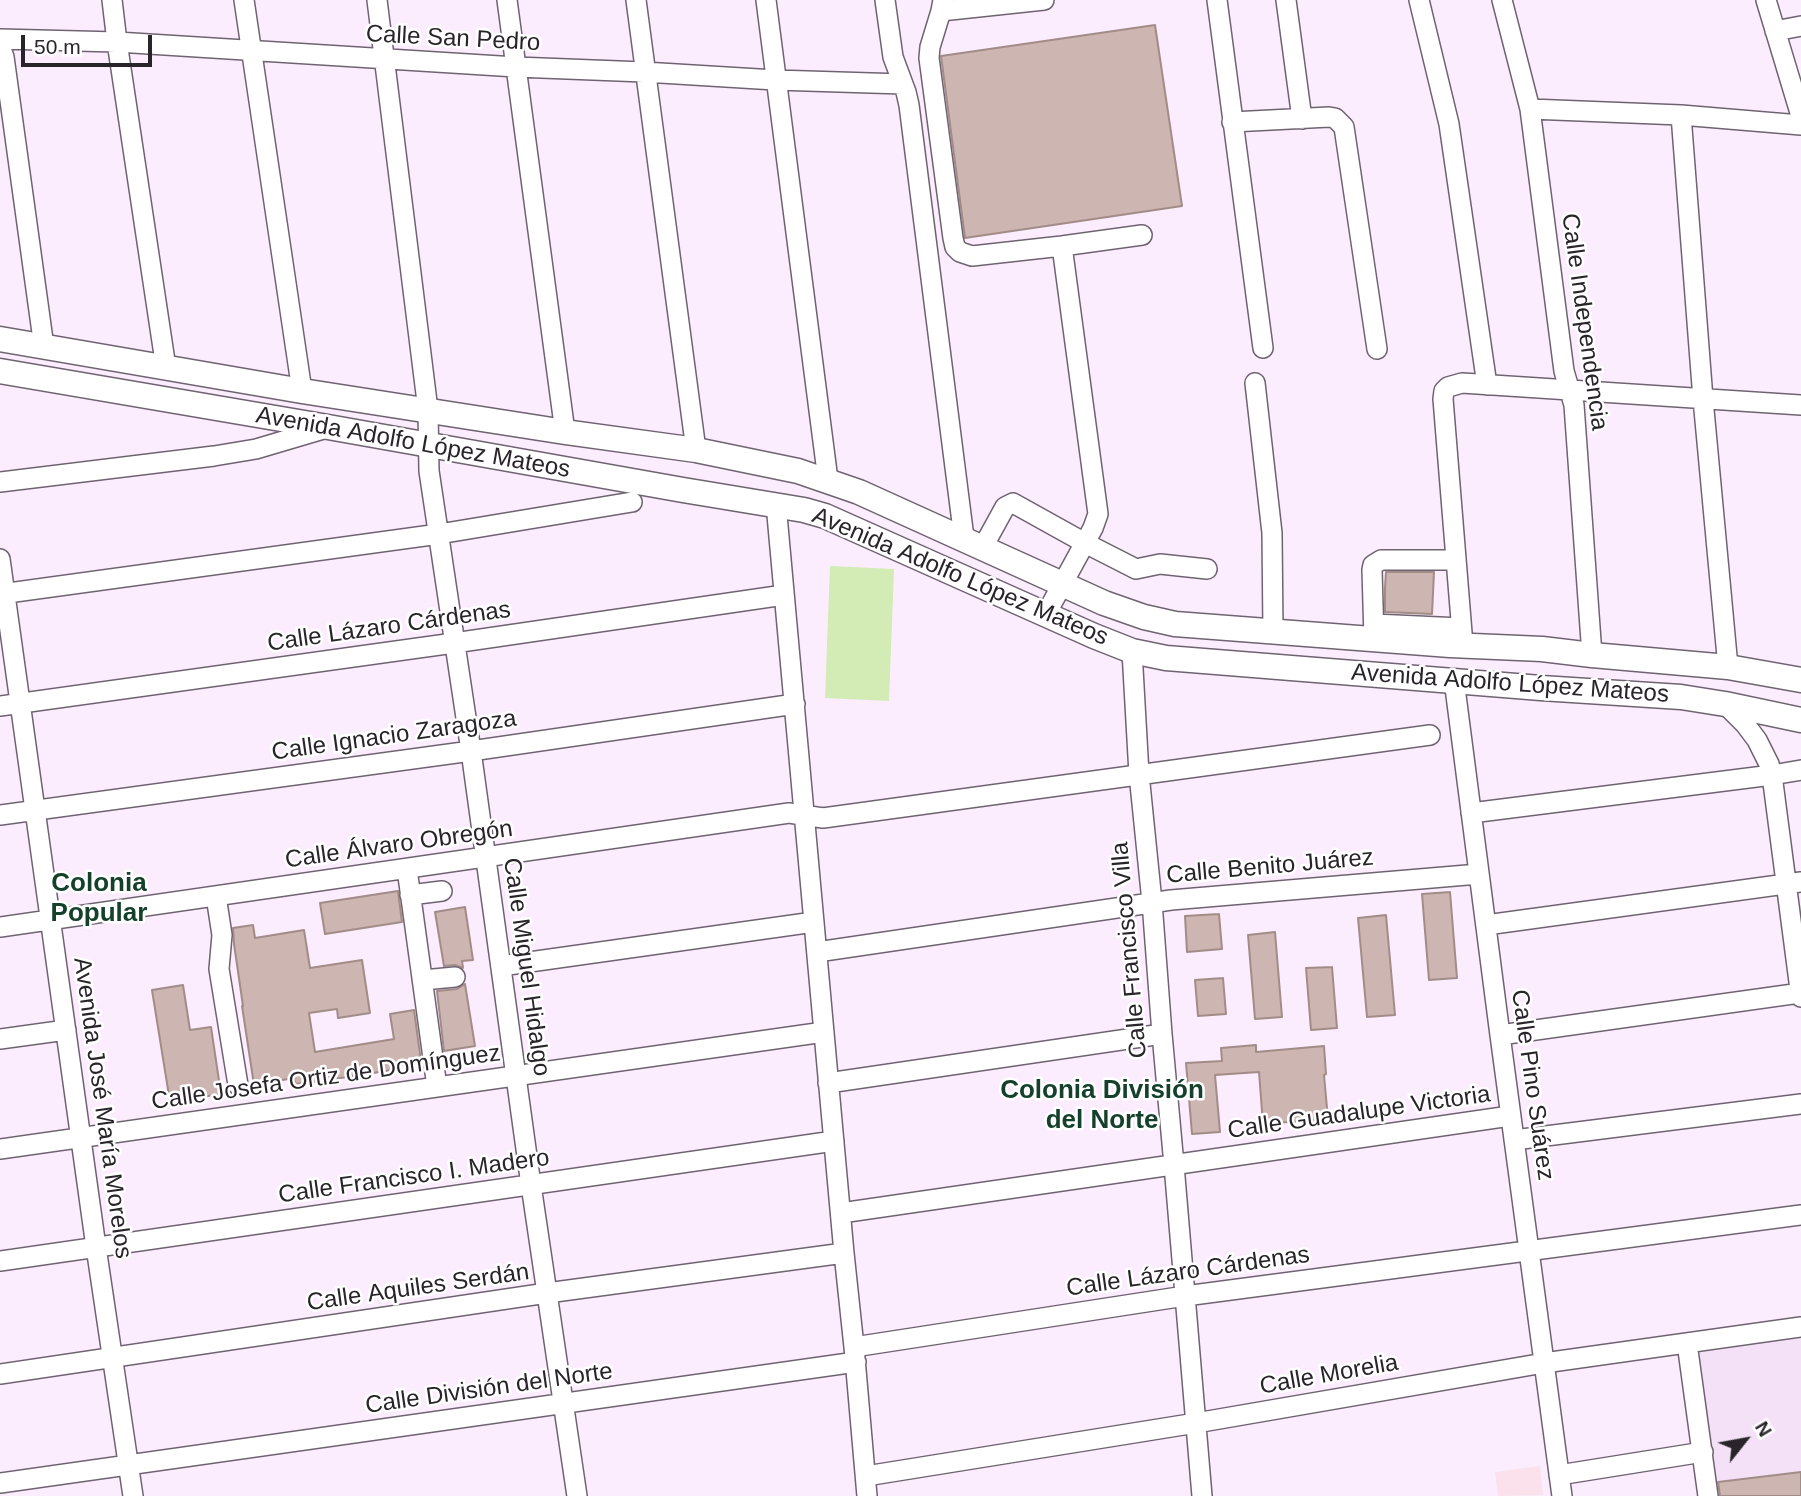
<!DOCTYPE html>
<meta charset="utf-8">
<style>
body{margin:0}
#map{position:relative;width:1801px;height:1496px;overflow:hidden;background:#fcedfe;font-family:Helvetica,sans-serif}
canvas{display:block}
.north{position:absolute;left:1710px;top:1405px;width:70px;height:70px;-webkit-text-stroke:5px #fff;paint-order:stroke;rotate:59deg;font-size:19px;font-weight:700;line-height:28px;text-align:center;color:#29242a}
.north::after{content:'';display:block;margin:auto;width:24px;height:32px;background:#29242a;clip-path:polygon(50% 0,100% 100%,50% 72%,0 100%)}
.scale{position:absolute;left:21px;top:35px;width:131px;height:32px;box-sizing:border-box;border:4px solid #29242a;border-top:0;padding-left:9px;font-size:21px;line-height:24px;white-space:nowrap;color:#29242a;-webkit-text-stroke:5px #fff;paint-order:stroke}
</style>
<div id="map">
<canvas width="1801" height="1496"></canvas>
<div class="north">N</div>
<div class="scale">50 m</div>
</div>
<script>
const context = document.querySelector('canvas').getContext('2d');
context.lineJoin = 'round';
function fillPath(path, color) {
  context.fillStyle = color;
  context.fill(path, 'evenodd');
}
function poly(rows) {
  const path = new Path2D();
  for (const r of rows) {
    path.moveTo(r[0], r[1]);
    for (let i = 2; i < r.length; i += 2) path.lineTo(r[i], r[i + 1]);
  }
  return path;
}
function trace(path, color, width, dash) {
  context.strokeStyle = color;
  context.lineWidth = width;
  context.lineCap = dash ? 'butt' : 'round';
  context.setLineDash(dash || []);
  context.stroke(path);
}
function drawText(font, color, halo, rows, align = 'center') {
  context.font = font + ' Helvetica,sans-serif';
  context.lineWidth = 5;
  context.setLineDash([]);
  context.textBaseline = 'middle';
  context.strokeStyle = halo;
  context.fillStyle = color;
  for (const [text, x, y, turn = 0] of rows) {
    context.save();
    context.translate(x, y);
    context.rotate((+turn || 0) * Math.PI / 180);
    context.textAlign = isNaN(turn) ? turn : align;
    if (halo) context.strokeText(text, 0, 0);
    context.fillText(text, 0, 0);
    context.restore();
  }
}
fillPath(poly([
 [1801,1337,1801,1472,1712,1483,1690,1354]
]), '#f4e0f7');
fillPath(poly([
 [1540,1466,1543,1495,1498,1496,1495,1472]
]), '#fae1eb');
fillPath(poly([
 [830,566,894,569,889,701,825,698]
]), '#d3ebb4');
const building = poly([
 [1155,25,1182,206,965,238,941,56,1155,25],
 [1386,572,1434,572,1432,614,1385,612,1385,587,1386,572],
 [398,891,402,922,325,934,320,903,398,891],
 [1450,892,1457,978,1429,980,1422,894,1450,892],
 [465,907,473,960,462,961,463,968,455,965,444,966,435,912,465,907],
 [1219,914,1222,949,1187,952,1185,916,1219,914],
 [1386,915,1395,1015,1367,1017,1358,918,1386,915],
 [253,925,255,938,304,930,310,968,362,960,370,1013,338,1018,337,1009,309,1013,315,1052,394,1039,390,1014,414,1010,421,1061,392,1066,392,1070,328,1080,295,1084,294,1078,254,1085,242,1006,243,1006,234,944,233,928,253,925],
 [1275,932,1282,1017,1255,1019,1248,935,1275,932],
 [1332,967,1337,1028,1311,1030,1306,968,1332,967],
 [1223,978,1226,1014,1198,1016,1195,980,1223,978],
 [465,984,475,1046,444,1051,437,991,457,989,465,984],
 [183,985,190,1030,211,1027,221,1094,170,1102,152,990,183,985],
 [1256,1045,1256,1052,1324,1046,1326,1074,1324,1075,1328,1119,1263,1124,1259,1072,1215,1075,1220,1132,1192,1134,1186,1063,1222,1061,1221,1048,1256,1045],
 [1801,1472,1801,1496,1720,1496,1718,1482,1801,1472]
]);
fillPath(building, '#cdb5b1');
trace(building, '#a28c88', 2);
const minor = poly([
 [112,0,117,42,166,368],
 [244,0,302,391],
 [377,0,428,410,429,471,471,751,531,1185,577,1496],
 [507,0,565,432],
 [636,0,696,450],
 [766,0,828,480],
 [885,0,893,57,906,92,909,105,964,538],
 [943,0,941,11,930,47,929,58,953,238,955,247,960,252,972,256,1062,246,1142,235],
 [1217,0,1263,348],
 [1286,0,1302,119],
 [1419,0,1449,124,1487,385],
 [1502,0,1530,109,1564,371,1574,405,1592,655],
 [1766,0,1801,116],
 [941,11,1044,0],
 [1775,31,1801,26],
 [0,39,117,42,516,67,644,72,775,80,903,84],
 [0,46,4,57,44,347],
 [1530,109,1681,115,1801,125],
 [1681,115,1703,399,1728,667],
 [1232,122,1329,117,1335,118,1344,127,1377,349],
 [1255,383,1272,533,1273,632],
 [0,482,214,456,256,449,327,428],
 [776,504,844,1253,854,1347,867,1496],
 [983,547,1005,507,1013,503,1085,543,1136,569,1160,564,1207,569],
 [0,559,96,1247,133,1496],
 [0,594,439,534,632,502],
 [1046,614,1093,528,1098,514,1062,246],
 [1374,624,1461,628],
 [1374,639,1372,570,1373,565,1381,560,1455,560],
 [1463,645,1443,399,1444,391,1448,387,1462,383,1801,405],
 [1132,651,1139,774,1152,902,1162,1034,1174,1165,1202,1496],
 [1454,680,1500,1035,1562,1496],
 [1725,704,1745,724,1757,740,1769,764,1772,775,1801,997],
 [0,706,454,643,784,595],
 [1471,813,1772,775,1801,770],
 [0,815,471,751,795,704],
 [407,869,437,1087],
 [410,895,442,891],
 [216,896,222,935,219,969,238,1085],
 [1486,925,1801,882],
 [0,927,789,813,823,818,1430,735],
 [817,952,1171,900,1479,874],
 [501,966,814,922],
 [423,980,455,977],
 [1500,1035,1801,993],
 [0,1039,66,1030],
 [828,1083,1162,1034],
 [1514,1140,1801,1104],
 [0,1149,824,1032],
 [841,1213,1510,1116],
 [0,1261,834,1141],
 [1687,1343,1708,1496],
 [854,1347,1185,1296,1801,1215],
 [0,1374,547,1293,844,1253],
 [1559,1475,1703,1452],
 [866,1476,1196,1423,1544,1363,1801,1327],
 [0,1483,856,1362]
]);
const major = poly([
 [0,339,302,391,565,432,696,450,798,471,859,492,1104,603,1144,617,1175,624,1450,645,1542,649,1592,655,1728,667,1801,680],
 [0,371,328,427,683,490,804,510,825,516,1094,636,1132,651,1166,658,1541,688,1681,697,1725,704,1801,720]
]);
trace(minor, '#6f6371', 22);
trace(major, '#6f6371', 27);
trace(minor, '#fff', 19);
trace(major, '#fff', 24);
drawText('24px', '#29242a', '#fff', [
 ["Calle San Pedro",453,39,3],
 ["Calle Independencia",1584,322,82],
 ["Avenida Adolfo López Mateos",413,443,10],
 ["Avenida Adolfo López Mateos",960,577,23],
 ["Calle Lázaro Cárdenas",389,627,-8],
 ["Avenida Adolfo López Mateos",1510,684,4],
 ["Calle Ignacio Zaragoza",394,736,-8],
 ["Calle Álvaro Obregón",399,845,-8],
 ["Calle Benito Juárez",1270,867,-5],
 ["Calle Francisco Villa",1130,950,-95],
 ["Calle Miguel Hidalgo",526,967,82],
 ["Calle Josefa Ortiz de Domínguez",326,1078,-8],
 ["Calle Pino Suárez",1532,1085,82],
 ["Avenida José María Morelos",102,1108,82],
 ["Calle Guadalupe Victoria",1359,1113,-8],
 ["Calle Francisco I. Madero",414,1177,-8],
 ["Calle Lázaro Cárdenas",1188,1272,-8],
 ["Calle Aquiles Serdán",418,1288,-8],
 ["Calle Morelia",1329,1375,-10],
 ["Calle División del Norte",489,1389,-8]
]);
drawText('bold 26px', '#15402c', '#fff', [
 ["Colonia",99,884],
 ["Popular",99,914],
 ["Colonia División",1102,1091],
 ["del Norte",1102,1121]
]);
</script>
